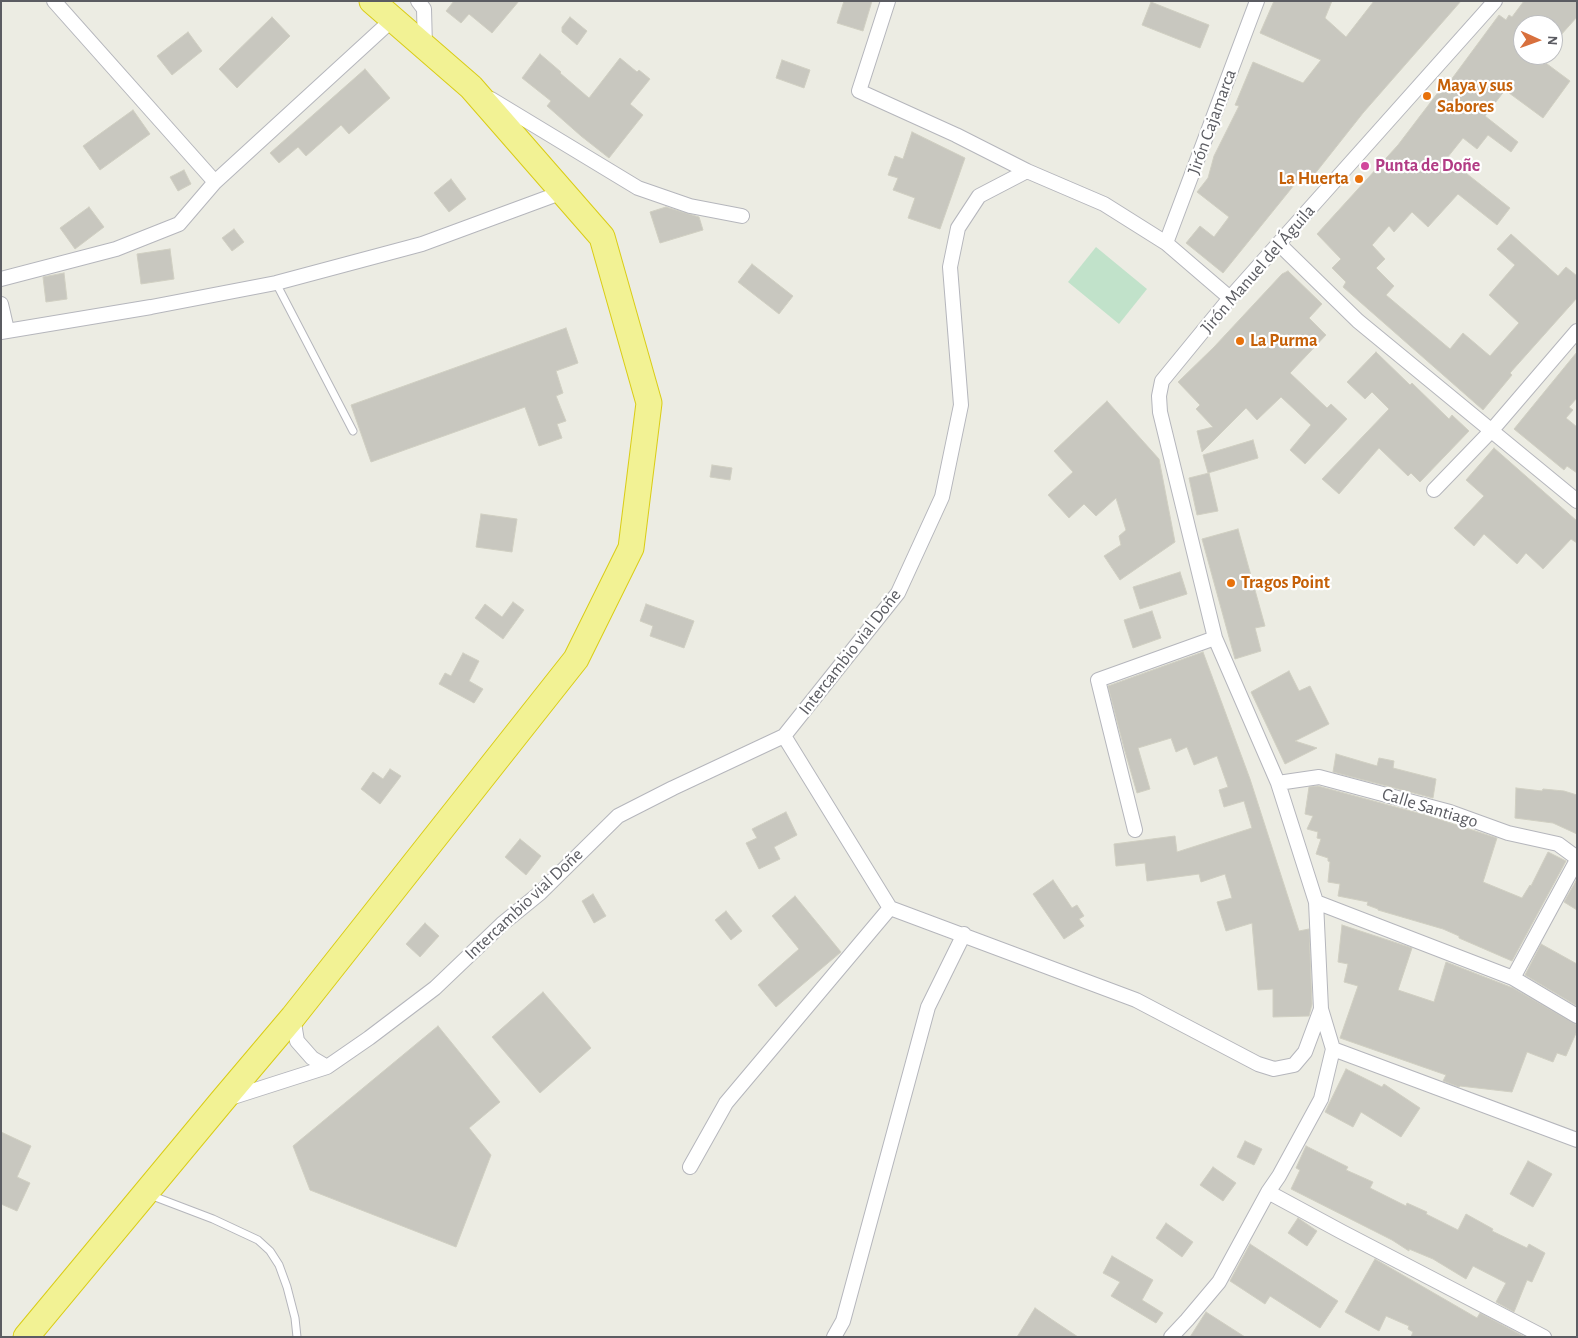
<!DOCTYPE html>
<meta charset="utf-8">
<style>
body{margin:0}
#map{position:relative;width:1578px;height:1338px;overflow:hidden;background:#ecece3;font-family:"Alegreya Sans",sans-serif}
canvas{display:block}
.frame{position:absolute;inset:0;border:2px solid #5b5c62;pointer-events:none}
.north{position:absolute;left:1513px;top:15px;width:50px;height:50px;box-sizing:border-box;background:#fff;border:1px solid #bdbec0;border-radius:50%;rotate:92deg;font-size:14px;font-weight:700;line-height:20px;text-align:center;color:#5b5c62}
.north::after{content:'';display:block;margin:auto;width:18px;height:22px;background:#d8703d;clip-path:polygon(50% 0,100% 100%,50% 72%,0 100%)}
</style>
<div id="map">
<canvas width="1578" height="1338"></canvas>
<div class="frame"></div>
<div class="north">N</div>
</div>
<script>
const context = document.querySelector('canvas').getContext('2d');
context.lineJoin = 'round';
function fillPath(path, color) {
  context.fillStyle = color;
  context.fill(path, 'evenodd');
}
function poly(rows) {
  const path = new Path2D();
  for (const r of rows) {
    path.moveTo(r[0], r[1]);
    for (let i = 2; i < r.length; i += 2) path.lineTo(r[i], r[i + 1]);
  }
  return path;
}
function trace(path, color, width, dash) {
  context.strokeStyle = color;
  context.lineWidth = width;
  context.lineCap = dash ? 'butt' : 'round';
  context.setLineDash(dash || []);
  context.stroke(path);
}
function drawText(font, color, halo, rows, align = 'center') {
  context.font = font + ' "Alegreya Sans",sans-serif';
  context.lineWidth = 4.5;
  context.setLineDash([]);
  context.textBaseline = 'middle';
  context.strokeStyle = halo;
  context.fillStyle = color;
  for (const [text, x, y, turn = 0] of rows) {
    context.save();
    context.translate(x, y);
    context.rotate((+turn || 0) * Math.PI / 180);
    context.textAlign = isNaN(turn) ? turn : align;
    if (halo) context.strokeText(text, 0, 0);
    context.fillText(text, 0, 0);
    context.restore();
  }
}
fillPath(poly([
 [1096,247,1147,289,1119,324,1068,282]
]), '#c1e2ca');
const building = poly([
 [454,1,519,1,492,33,469,14,461,23,446,11,454,1],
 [844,1,872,1,863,31,837,23,844,1],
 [1274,1,1332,1,1325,18,1346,37,1374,1,1461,1,1363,113,1310,180,1303,174,1223,273,1186,243,1200,226,1214,237,1229,217,1197,192,1208,178,1214,156,1239,106,1235,105,1253,62,1303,83,1321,60,1260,33,1274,1],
 [1524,1,1577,1,1577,17,1560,36,1553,30,1553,25,1548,25,1541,20,1537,25,1523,25,1523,55,1535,55,1570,81,1543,118,1505,90,1485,116,1518,142,1511,152,1488,135,1477,149,1463,138,1447,158,1510,208,1497,225,1458,194,1428,227,1412,212,1394,232,1389,226,1372,245,1385,259,1376,268,1394,286,1386,295,1450,349,1463,333,1490,356,1519,323,1489,295,1515,265,1497,249,1511,234,1558,276,1566,267,1577,276,1577,298,1510,373,1512,375,1483,410,1343,287,1346,282,1332,268,1341,259,1317,234,1398,145,1446,82,1448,84,1499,15,1506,20,1509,15,1512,17,1524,1],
 [1151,2,1209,25,1200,48,1142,25,1151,2],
 [272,17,290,36,237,88,219,69,272,17],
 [570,17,587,31,577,45,562,32,562,27,570,17],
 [188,32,202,51,172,75,157,56,188,32],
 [540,54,561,72,560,73,589,98,620,58,637,72,639,70,650,79,630,104,643,115,609,158,581,136,547,106,551,101,522,78,540,54],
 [782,60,810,70,804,88,776,78,782,60],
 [365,69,390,98,349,134,341,125,306,156,298,147,279,163,270,153,365,69],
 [133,110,150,134,100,170,83,146,133,110],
 [912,132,965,158,940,229,908,218,915,198,893,190,898,178,888,175,895,156,903,159,912,132],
 [184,170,191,184,178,191,170,177,184,170],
 [451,179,466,199,449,212,434,193,451,179],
 [89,207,104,227,75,249,60,228,89,207],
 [666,207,699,217,703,230,660,243,650,212,666,207],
 [234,229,244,242,232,251,222,238,234,229],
 [170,249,174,279,141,284,137,254,170,249],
 [752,264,793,296,779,314,738,282,752,264],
 [1288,271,1322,304,1309,318,1326,335,1290,373,1327,408,1331,404,1347,419,1305,464,1290,450,1311,425,1281,397,1257,420,1246,408,1202,452,1197,431,1213,427,1196,409,1200,405,1178,382,1214,347,1282,274,1288,271],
 [64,273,67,299,46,302,43,277,64,273],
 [566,328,578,363,556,371,563,393,556,396,566,421,557,424,562,438,539,446,525,407,371,462,351,405,566,328],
 [1376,352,1410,385,1412,383,1449,419,1452,415,1469,431,1420,482,1411,473,1408,476,1379,448,1339,494,1322,479,1389,409,1372,392,1365,399,1347,382,1376,352],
 [1577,352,1577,398,1569,407,1573,410,1566,418,1577,427,1577,473,1567,466,1564,470,1514,429,1577,352],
 [1107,401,1159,459,1175,542,1120,580,1104,556,1121,545,1119,536,1126,530,1116,498,1096,516,1084,504,1069,518,1048,495,1073,472,1054,451,1107,401],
 [1253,440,1258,458,1208,473,1203,455,1253,440],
 [1494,448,1577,521,1577,543,1571,539,1543,569,1526,553,1517,564,1484,534,1474,546,1454,528,1484,496,1466,480,1494,448],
 [712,465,732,468,730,480,710,477,712,465],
 [1209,473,1218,511,1197,515,1189,478,1209,473],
 [481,514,517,519,512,552,476,547,481,514],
 [1238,529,1265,626,1255,628,1261,651,1235,659,1202,539,1238,529],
 [1180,572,1187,594,1140,609,1133,587,1180,572],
 [513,602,524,610,503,639,475,618,485,604,502,617,513,602],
 [646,604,694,621,684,648,650,636,653,626,640,621,646,604],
 [1152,611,1161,638,1133,648,1124,620,1152,611],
 [1203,652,1250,779,1299,931,1309,929,1312,1004,1309,1016,1273,1017,1273,989,1258,990,1252,923,1226,931,1217,902,1232,898,1225,874,1201,882,1199,874,1147,881,1145,863,1116,866,1114,844,1175,836,1177,852,1252,828,1244,801,1224,807,1219,790,1228,787,1217,756,1194,765,1187,747,1176,752,1171,738,1138,748,1150,789,1137,793,1124,748,1108,686,1203,652],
 [463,653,479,661,469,681,483,689,474,703,439,684,445,673,451,676,463,653],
 [1289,671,1299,691,1310,686,1329,724,1295,741,1317,748,1285,764,1251,692,1289,671],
 [1336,754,1377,766,1379,758,1394,761,1393,768,1436,779,1433,798,1333,772,1336,754],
 [390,769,401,776,380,804,361,789,373,772,383,779,390,769],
 [1318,786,1429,816,1497,838,1483,882,1522,898,1530,885,1531,886,1548,852,1566,861,1512,961,1459,938,1459,936,1443,929,1378,910,1378,909,1367,905,1368,902,1338,896,1340,884,1328,882,1330,862,1328,861,1328,858,1316,854,1321,839,1317,838,1318,832,1307,829,1313,816,1305,814,1309,787,1318,786],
 [1516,788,1542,791,1543,789,1564,791,1577,795,1577,834,1553,823,1515,818,1516,788],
 [786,812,797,835,774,847,780,859,759,869,746,843,757,838,752,829,786,812],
 [520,839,541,856,526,875,505,857,520,839],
 [1577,879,1577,910,1564,902,1577,879],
 [1053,880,1072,908,1077,905,1084,916,1079,919,1084,926,1064,939,1033,894,1053,880],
 [593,894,606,916,594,923,582,901,593,894],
 [795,896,841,952,776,1007,758,985,799,949,772,916,795,896],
 [726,911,742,931,731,940,715,920,726,911],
 [425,923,439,936,420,957,406,944,425,923],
 [1342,925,1412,948,1398,990,1434,1002,1446,962,1513,988,1577,1025,1577,1031,1566,1056,1557,1053,1553,1062,1527,1052,1512,1092,1460,1086,1459,1087,1443,1081,1446,1075,1340,1038,1358,986,1344,982,1348,964,1338,962,1342,925],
 [1541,944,1577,964,1577,1006,1525,975,1541,944],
 [543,992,591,1048,540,1093,492,1037,543,992],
 [438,1026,500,1102,469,1128,491,1155,456,1247,310,1190,293,1146,438,1026],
 [1346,1069,1382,1087,1384,1084,1420,1108,1401,1137,1361,1112,1353,1127,1325,1112,1346,1069],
 [1,1132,31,1146,17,1177,30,1183,17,1211,1,1204,1,1132],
 [1245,1141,1262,1149,1254,1165,1237,1157,1245,1141],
 [1306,1146,1348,1167,1346,1170,1373,1182,1370,1188,1406,1206,1407,1203,1427,1212,1426,1214,1458,1230,1466,1214,1493,1229,1492,1231,1527,1248,1529,1244,1545,1253,1532,1282,1527,1280,1514,1312,1496,1302,1506,1283,1473,1266,1466,1279,1433,1259,1409,1249,1409,1251,1392,1240,1291,1189,1300,1170,1296,1168,1306,1146],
 [1528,1161,1552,1174,1533,1207,1510,1194,1528,1161],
 [1213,1167,1236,1183,1223,1201,1200,1185,1213,1167],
 [1298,1218,1317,1231,1307,1246,1288,1233,1298,1218],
 [1166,1223,1193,1242,1182,1257,1156,1238,1166,1223],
 [1250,1244,1338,1301,1320,1328,1270,1296,1265,1304,1230,1281,1250,1244],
 [1112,1256,1153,1280,1142,1300,1163,1313,1156,1323,1111,1296,1120,1282,1103,1273,1112,1256],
 [1375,1259,1477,1318,1480,1313,1525,1337,1411,1337,1413,1332,1408,1329,1409,1326,1386,1316,1379,1331,1345,1312,1375,1259],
 [1035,1308,1054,1321,1078,1337,1017,1337,1035,1308],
 [1206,1312,1245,1337,1190,1337,1206,1312]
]);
fillPath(building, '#c8c7bf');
trace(building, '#d0cfc2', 1);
const lane = poly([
 [276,283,353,431],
 [150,1195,213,1219,258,1240,270,1251,279,1265,287,1287,295,1318,297,1337]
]);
const street = poly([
 [54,1,215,182],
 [418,1,424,9,425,47],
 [888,1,859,91,956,135,1027,171,1104,204,1166,243,1230,298],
 [491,99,638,188,690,206,742,216],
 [1166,243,1257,1],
 [1279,244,1358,321,1577,501],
 [1,279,116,249,179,224,215,182,393,19],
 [1,304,7,330],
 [1,332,151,307,276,283,422,244,563,192],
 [1434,490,1492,430,1577,331],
 [784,736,890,908,1136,1000,1258,1064,1274,1069,1294,1065,1305,1052,1321,1009],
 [1278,783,1319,777,1450,812,1508,833,1558,844,1577,858],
 [1135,830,1098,680,1215,638],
 [1316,902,1513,978,1577,1016],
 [1513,978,1577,860],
 [293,1017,297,1041,312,1058,327,1067],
 [1333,1049,1577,1140],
 [227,1099,327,1067,369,1038,435,988,502,924,540,893,618,816,673,788,784,736,898,593,942,497,961,405,950,267,958,228,979,196,1027,171],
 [690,1167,726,1103,890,908],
 [1268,1192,1342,1232,1544,1337],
 [834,1337,843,1321,928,1007,964,934],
 [1171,1337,1187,1320,1219,1282,1268,1192,1279,1176,1321,1099,1333,1049,1321,1009,1316,902,1278,783,1215,638,1160,412,1159,396,1162,381,1230,298,1495,1]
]);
const highway = poly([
 [26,1337,222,1101,293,1017,576,659,631,548,649,403,602,237,471,87,372,1]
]);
trace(lane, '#b5b6bc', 9);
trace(street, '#b5b6bc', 16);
trace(highway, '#dacd16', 27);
trace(lane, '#fff', 7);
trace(street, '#fff', 14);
trace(highway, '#f2f294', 25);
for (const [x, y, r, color] of [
 [1427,96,5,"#e8710a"],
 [1365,166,5,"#d1479c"],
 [1359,179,5,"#e8710a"],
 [1240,341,5,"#e8710a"],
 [1231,583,5,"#e8710a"]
]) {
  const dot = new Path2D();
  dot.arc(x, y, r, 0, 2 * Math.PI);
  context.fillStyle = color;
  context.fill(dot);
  trace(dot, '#fff', 2);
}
drawText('bold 18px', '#c56008', '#fff', [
 ["Maya y sus",1437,86],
 ["Sabores",1437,107],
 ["La Huerta",1349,179,"right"],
 ["La Purma",1250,341],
 ["Tragos Point",1241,583]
], 'left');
drawText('18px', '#5b5c62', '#fff', [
 ["Jirón Cajamarca",1212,122,-70],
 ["Jirón Manuel del Águila",1258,269,-49],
 ["Intercambio vial Doñe",850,652,-52],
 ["Calle Santiago",1430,808,17],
 ["Intercambio vial Doñe",524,904,-43]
]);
drawText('bold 18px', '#b23c85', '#fff', [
 ["Punta de Doñe",1375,166]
], 'left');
</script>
